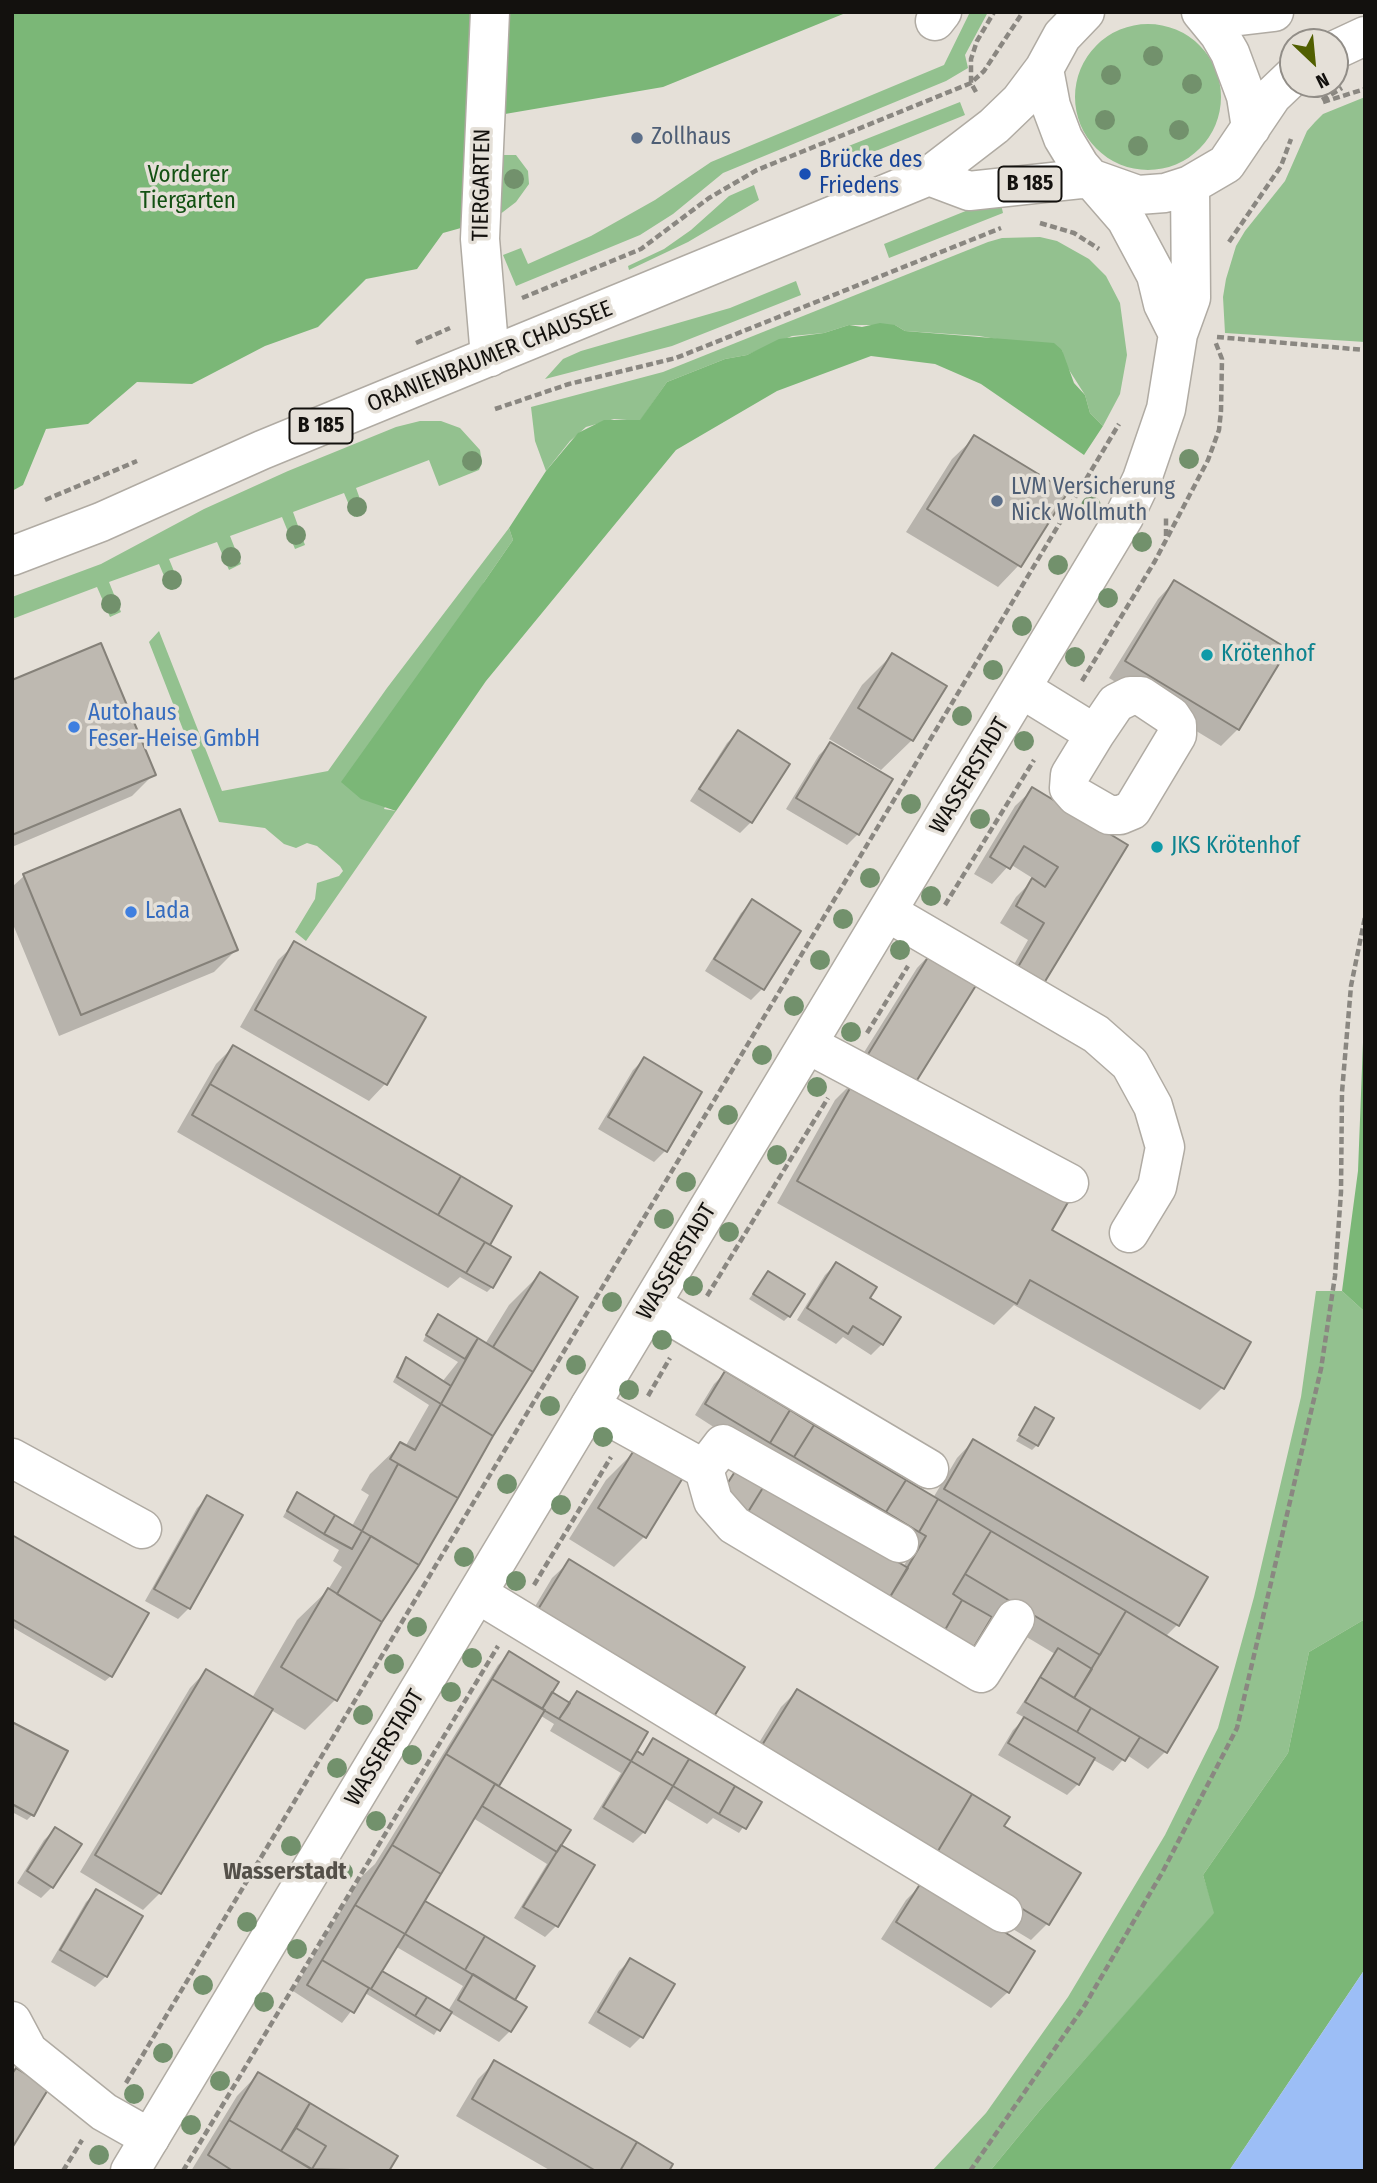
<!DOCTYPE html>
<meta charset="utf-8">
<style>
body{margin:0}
#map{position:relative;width:1377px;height:2183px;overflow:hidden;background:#e5e0d8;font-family:"Fira Sans Condensed",sans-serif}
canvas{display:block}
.frame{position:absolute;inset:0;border:14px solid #13110e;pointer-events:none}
.north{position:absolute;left:1279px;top:28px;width:70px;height:70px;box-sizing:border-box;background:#e5e0d8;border:2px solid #918d87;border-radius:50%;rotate:154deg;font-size:19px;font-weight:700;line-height:28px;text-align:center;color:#13110e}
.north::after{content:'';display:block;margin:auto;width:24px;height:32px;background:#515f00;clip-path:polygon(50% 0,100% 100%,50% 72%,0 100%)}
</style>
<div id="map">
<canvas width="1377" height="2183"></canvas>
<div class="frame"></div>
<div class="north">N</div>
</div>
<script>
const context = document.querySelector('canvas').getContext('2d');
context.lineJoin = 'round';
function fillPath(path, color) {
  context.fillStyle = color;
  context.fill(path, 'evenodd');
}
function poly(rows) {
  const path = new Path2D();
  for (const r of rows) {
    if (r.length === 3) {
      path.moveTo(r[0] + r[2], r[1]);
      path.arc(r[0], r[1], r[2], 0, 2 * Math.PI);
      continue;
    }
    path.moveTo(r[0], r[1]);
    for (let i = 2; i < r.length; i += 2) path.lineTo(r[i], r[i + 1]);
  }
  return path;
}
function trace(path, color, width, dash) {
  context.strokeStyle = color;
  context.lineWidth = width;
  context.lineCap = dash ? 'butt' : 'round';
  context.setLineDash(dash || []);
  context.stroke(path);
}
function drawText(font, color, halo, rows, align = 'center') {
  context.font = font + ' "Fira Sans Condensed",sans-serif';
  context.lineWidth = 7;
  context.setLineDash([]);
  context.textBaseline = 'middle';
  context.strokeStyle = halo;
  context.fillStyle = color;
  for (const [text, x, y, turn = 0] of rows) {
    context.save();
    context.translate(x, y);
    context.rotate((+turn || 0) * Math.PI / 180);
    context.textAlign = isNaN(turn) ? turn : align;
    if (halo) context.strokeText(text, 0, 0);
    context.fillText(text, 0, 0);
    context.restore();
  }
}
fillPath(poly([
 [970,12,988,12,965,55,968,68,946,81,723,173,673,214,640,235,516,286,503,255,521,248,528,264,591,236,655,200,711,162,944,65],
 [1148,97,73],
 [1365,97,1365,342,1225,333,1223,297,1226,279,1236,246,1245,231,1285,181,1307,131,1315,122,1323,114],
 [960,102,965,115,851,161,846,147],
 [497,155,516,155,528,171,529,184,516,202,499,215],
 [754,185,759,200,688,242,629,270,628,266,664,249,691,230,729,196],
 [1000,200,1003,213,889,258,884,244,983,204],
 [1040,237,1057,241,1089,259,1106,276,1120,303,1127,355,1120,394,1103,426,1090,413,1085,395,1064,362,1062,350,979,336,905,331,895,325,849,325,824,333,792,336,747,355,725,359,667,382,640,421,614,419,586,427,570,441,546,471,535,441,531,407,663,372,988,242,1002,238],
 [796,281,801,295,672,346,545,379,563,359,581,351,730,308],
 [420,421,441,421,460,428,480,450,482,463,479,470,439,486,429,460,356,488,365,513,354,517,344,493,293,512,305,545,295,549,282,517,230,536,241,564,229,570,217,542,169,559,180,586,170,590,159,564,109,582,121,612,110,617,97,587,12,619,12,597,101,564,204,509,288,471,396,427],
 [509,528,513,540,484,582,384,809,396,811,306,941,295,932,315,899,317,883,339,876,343,871,340,866,317,846,307,843,296,848,284,844,265,828,219,822,149,642,159,631,222,791,328,771,387,688],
 [1316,1291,1342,1291,1365,1312,1365,1619,1309,1652,1288,1753,1203,1875,1215,1913,1041,2109,990,2171,932,2171,986,2113,1068,1997,1165,1835,1218,1728,1254,1597,1301,1397]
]), '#93c18f');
fillPath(poly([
 [12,12,848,12,663,87,505,114,468,226,443,233,417,269,366,279,318,327,265,346,192,384,137,382,88,424,46,429,23,485,12,491],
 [880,323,895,325,905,331,1054,343,1062,350,1074,383,1085,395,1090,413,1103,426,1084,455,981,384,935,364,871,356,777,391,676,450,486,681,396,811,361,799,341,782,484,582,513,540,509,528,546,471,578,433,604,420,640,420,667,382,725,359,747,355,779,339,824,333,849,325,862,327],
 [1365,991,1365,1312,1342,1291,1358,1171],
 [1365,1619,1365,1969,1229,2171,990,2171,1041,2109,1214,1913,1203,1875,1288,1753,1309,1652]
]), '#7bb777');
fillPath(poly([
 [1365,1969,1365,2171,1229,2171]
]), '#9cbef6');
fillPath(poly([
 [974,438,1019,565,998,587,906,532,952,459],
 [1174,582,1238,729,1221,746,1109,678,1158,599],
 [892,655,912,740,881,770,829,739,862,685],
 [12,681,154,774,132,796,12,847],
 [738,732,788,764,751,822,740,833,690,801,727,743],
 [830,744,858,834,847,845,786,809,819,755],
 [1032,790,1126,846,1040,987,1012,968,1028,940,1000,923,1016,897,1034,879,1010,864,992,884,974,874,1015,806],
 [24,876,236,950,214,972,59,1036,12,922,12,887],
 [752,902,799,931,762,989,751,1000,705,971,741,913],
 [295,944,424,1017,385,1084,369,1101,240,1027,278,960],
 [933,951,899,1101,1050,1230,1222,1388,1200,1410,1014,1305,994,1325,777,1203,835,1100,851,1084,846,1081,917,968],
 [233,1047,488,1244,492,1287,487,1292,460,1277,448,1288,177,1132,216,1064],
 [644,1059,665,1151,654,1162,598,1129,633,1070],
 [836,1264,868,1298,882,1344,871,1355,843,1337,836,1344,797,1320,825,1275],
 [768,1273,789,1316,784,1321,749,1299],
 [540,1274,576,1297,335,1700,305,1730,271,1710,160,1893,143,1910,80,1872,190,1688,206,1671,252,1698,297,1620,328,1590,342,1567,333,1561,339,1550,283,1517,293,1499,298,1494,352,1526,369,1495,361,1490,370,1474,401,1444,405,1447,429,1405,393,1382,402,1364,407,1359,442,1382,458,1362,423,1341,433,1321,438,1316,485,1344,509,1305],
 [725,1373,933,1498,957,1458,973,1441,1177,1625,1165,1637,1216,1668,1165,1752,1148,1769,1127,1755,1113,1771,1092,1759,1078,1784,1067,1795,998,1755,1013,1730,1025,1718,1016,1713,1055,1654,990,1615,973,1646,717,1501,736,1472,903,1567,911,1554,695,1415,714,1384],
 [1035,1410,1037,1445,1032,1450,1016,1441],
 [637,1449,645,1536,614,1567,569,1539,606,1480],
 [208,1497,189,1608,178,1619,145,1601,197,1508],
 [12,1537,111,1676,105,1681,12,1627],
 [569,1562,742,1667,522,1628,552,1578],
 [509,1654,550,1693,567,1703,577,1693,634,1752,642,1756,653,1740,760,1803,739,1833,713,1818,707,1824,664,1798,644,1832,633,1843,593,1819,621,1773,550,1731,554,1724,538,1714,497,1787,558,1845,592,1866,556,1926,545,1937,514,1918,547,1864,473,1818,420,1908,425,1903,512,2000,510,2031,499,2042,449,2012,434,2035,365,1993,342,2023,293,1991,361,1877,375,1864,498,1665],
 [395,1946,463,1986,448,2011,376,1978],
 [797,1691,1048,1923,1031,1940,744,1767,781,1707],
 [12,1724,32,1815,27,1820,12,1812],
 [55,1829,52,1887,41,1898,17,1883,44,1840],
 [923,1883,1008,1992,991,2008,881,1939,906,1900],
 [97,1891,106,1976,95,1987,51,1962,86,1902],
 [630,1960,672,1985,641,2037,630,2048,588,2023,619,1971],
 [495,2062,667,2171,551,2171,456,2116,478,2079],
 [258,2074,396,2157,387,2171,191,2171,237,2096]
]), '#0003');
const building = poly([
 [974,435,1068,492,1021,567,927,509,974,435],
 [1174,580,1288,649,1239,730,1125,661,1174,580],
 [101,643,156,775,12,835,12,680,101,643],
 [892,653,947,686,913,741,858,708,892,653],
 [738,730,790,764,752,823,699,789,738,730],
 [830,742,893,779,859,835,796,798,830,742],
 [1032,787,1128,845,1041,988,1015,972,1044,923,1016,906,1032,878,1045,887,1058,867,1024,846,1010,869,990,857,1032,787],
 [180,809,238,950,81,1015,23,874,180,809],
 [752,899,801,931,764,990,714,959,752,899],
 [294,941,426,1017,387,1085,255,1010,294,941],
 [933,949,980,979,909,1093,862,1064,933,949],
 [233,1045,461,1176,438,1215,210,1084,233,1045],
 [644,1057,702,1092,667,1152,608,1117,644,1057],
 [857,1076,1071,1197,1052,1230,1251,1342,1224,1389,1030,1280,1017,1304,797,1181,857,1076],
 [210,1084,485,1242,466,1273,192,1115,210,1084],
 [461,1176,512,1206,490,1245,438,1215,461,1176],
 [485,1242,511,1257,493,1288,466,1273,485,1242],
 [836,1262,877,1287,870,1298,901,1317,883,1345,853,1326,848,1334,807,1308,836,1262],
 [768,1271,805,1294,790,1317,753,1294,768,1271],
 [540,1272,578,1297,533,1372,493,1347,540,1272],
 [438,1314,478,1338,465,1359,426,1335,438,1314],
 [478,1338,533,1372,493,1436,441,1404,478,1338],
 [406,1357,451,1386,441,1404,397,1377,406,1357],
 [725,1371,790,1410,770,1443,705,1404,725,1371],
 [441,1404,493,1436,458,1498,390,1459,400,1442,415,1450,441,1404],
 [1035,1407,1054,1418,1038,1446,1019,1435,1035,1407],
 [790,1410,814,1425,794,1457,770,1443,790,1410],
 [814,1425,906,1480,886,1512,794,1457,814,1425],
 [973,1439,1208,1577,1179,1626,944,1489,973,1439],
 [636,1447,684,1476,646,1538,598,1508,636,1447],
 [398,1464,458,1498,419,1565,362,1531,398,1464],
 [736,1470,764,1486,748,1512,720,1495,736,1470],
 [906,1480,938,1499,919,1532,886,1512,906,1480],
 [764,1486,777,1489,908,1568,890,1597,748,1512,764,1486],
 [297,1492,335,1515,324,1534,287,1511,297,1492],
 [207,1495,243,1515,190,1609,154,1589,207,1495],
 [938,1499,991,1531,953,1594,962,1600,945,1630,890,1597,926,1536,919,1532,938,1499],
 [335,1515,362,1531,352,1549,324,1534,335,1515],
 [991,1531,1126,1611,1100,1655,965,1574,991,1531],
 [12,1535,149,1613,112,1677,12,1619,12,1535],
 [371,1536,419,1565,382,1622,337,1594,371,1536],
 [569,1559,745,1667,713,1718,537,1611,569,1559],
 [328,1588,382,1622,337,1701,281,1667,328,1588],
 [962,1600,992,1617,974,1647,945,1630,962,1600],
 [1126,1611,1218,1667,1167,1753,1074,1698,1126,1611],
 [1058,1648,1092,1669,1074,1698,1040,1677,1058,1648],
 [509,1651,559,1682,542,1709,492,1679,509,1651],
 [206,1669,273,1709,161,1894,95,1855,206,1669],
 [1040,1677,1091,1708,1077,1732,1025,1702,1040,1677],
 [492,1679,545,1710,499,1786,446,1754,492,1679],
 [797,1689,972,1794,935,1856,759,1750,797,1689],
 [577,1691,648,1732,631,1761,559,1719,577,1691],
 [552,1692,570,1703,559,1719,542,1709,552,1692],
 [1091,1708,1140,1737,1125,1761,1077,1732,1091,1708],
 [1024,1717,1095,1758,1079,1785,1008,1743,1024,1717],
 [12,1722,68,1751,34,1816,12,1804,12,1722],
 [653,1738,689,1759,673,1786,631,1761,637,1751,643,1755,653,1738],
 [446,1754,495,1784,441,1874,392,1845,446,1754],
 [689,1759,735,1786,719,1814,673,1786,689,1759],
 [631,1761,673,1786,645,1833,603,1807,631,1761],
 [495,1784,571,1830,557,1852,482,1806,495,1784],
 [735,1786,762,1802,746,1829,719,1814,735,1786],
 [972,1794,1010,1817,1004,1826,1081,1873,1049,1925,935,1856,972,1794],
 [55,1827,82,1844,53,1888,27,1871,55,1827],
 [392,1845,441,1874,405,1934,355,1905,392,1845],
 [561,1845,595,1865,558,1927,523,1907,561,1845],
 [922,1881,1035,1951,1009,1993,896,1922,922,1881],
 [96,1889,143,1916,107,1977,60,1950,96,1889],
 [425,1901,485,1936,465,1970,405,1934,425,1901],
 [355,1905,405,1934,371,1989,322,1960,355,1905],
 [485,1936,535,1966,515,2000,465,1970,485,1936],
 [630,1958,675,1984,643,2038,598,2012,630,1958],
 [322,1960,369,1988,354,2013,307,1985,322,1960],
 [382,1971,427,1997,415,2016,371,1989,382,1971],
 [473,1974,527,2007,511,2032,458,2000,473,1974],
 [427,1997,452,2012,440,2031,415,2016,427,1997],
 [494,2060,637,2142,620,2171,596,2171,472,2099,494,2060],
 [16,2068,49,2088,12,2148,12,2074,16,2068],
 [258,2072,310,2103,281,2151,229,2120,258,2072],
 [310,2103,398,2156,389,2171,312,2169,326,2146,296,2128,310,2103],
 [229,2120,281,2151,314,2171,233,2171,208,2155,229,2120],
 [296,2128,326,2146,312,2169,281,2151,296,2128],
 [637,2142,673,2164,669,2171,620,2171,637,2142]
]);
fillPath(building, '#beb9b1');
trace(building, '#858179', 2);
const minor = poly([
 [490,12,480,239,490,357],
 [935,21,942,12],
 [1022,689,1095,734,1070,775,1069,788,1076,796,1109,815,1120,815,1132,810,1177,735,1177,725,1171,716,1141,696,1130,696,1116,703,1095,734],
 [889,913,1096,1034,1130,1064,1153,1106,1165,1147,1157,1187,1129,1233],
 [809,1045,1069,1183],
 [652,1305,929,1469],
 [590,1406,704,1469,723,1444,899,1543],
 [12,1458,142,1529],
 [704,1469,713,1501,734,1525,981,1673,1015,1619],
 [478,1594,1003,1913],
 [12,2021,28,2051,104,2112,150,2138]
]);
const major = poly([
 [1201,12,1219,34,1230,53,1246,96,1251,128],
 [1219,12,1240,16,1274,12],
 [1335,50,1365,36],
 [1044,69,1051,106,1063,138,1080,166,1126,219,1156,275,1163,304,1178,334],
 [929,176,969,191,1090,178,1138,195,1165,193,1190,185,1226,164,1272,96,1293,76],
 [12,556,101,522,262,450,929,176,994,126,1020,101,1044,69,1062,36,1085,12],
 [130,2171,1124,517,1142,479,1166,409,1178,334,1191,298,1190,185]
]);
trace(minor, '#b0aba3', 41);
trace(major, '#b0aba3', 41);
trace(poly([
 [976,92,971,83,971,59,977,41,994,12],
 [1322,100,1342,88],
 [1323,102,1365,89],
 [1040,223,1074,233,1099,249],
 [1229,242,1281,166,1291,139],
 [522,298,641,249,709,198,757,170,971,83,984,71,1023,12],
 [1217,337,1365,350],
 [416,343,450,328],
 [495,409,569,384,676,358,1001,228],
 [45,500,137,461],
 [1166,536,1166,517],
 [1082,681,1155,561,1208,460,1219,430,1221,411,1222,359,1215,341],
 [945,905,1034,760],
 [867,1033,908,966],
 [707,1296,828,1098],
 [648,1396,670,1358],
 [534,1585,611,1457],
 [126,2083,1119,424],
 [63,2171,82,2140],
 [183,2171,498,1646],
 [970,2171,1085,2005,1163,1871,1237,1728,1321,1369,1335,1276,1341,1192,1342,1092,1351,986,1365,917]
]), '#8a8781', 4.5, [7, 3.5]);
trace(minor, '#fff', 38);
trace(major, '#fff', 38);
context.fillStyle = '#72916c';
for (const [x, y] of [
 [1153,56],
 [1111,75],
 [1192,84],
 [1105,120],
 [1179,130],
 [1138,146],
 [514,179],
 [1189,459],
 [472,461],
 [1091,506],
 [357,507],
 [296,535],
 [1142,542],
 [231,557],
 [1058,565],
 [172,580],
 [1108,598],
 [111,604],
 [1022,626],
 [1075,657],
 [993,670],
 [962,716],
 [1024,741],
 [911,804],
 [980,819],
 [870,878],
 [931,896],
 [843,919],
 [900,950],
 [820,960],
 [794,1006],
 [851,1032],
 [762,1055],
 [817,1087],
 [728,1115],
 [777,1155],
 [686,1182],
 [664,1219],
 [729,1232],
 [693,1286],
 [612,1302],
 [662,1340],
 [576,1365],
 [629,1390],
 [550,1406],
 [603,1437],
 [507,1484],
 [561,1505],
 [464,1557],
 [516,1581],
 [417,1627],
 [472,1658],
 [394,1664],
 [451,1692],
 [363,1715],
 [412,1755],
 [337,1768],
 [376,1821],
 [291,1846],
 [343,1872],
 [247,1922],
 [297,1949],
 [203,1985],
 [264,2002],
 [163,2053],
 [220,2081],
 [134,2094],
 [191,2125],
 [99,2155]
]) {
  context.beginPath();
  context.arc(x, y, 10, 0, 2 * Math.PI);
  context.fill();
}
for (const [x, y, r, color] of [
 [637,138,7,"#5c6f8a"],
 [805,174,7,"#1a4fb4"],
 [997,501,7,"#5c6f8a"],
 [1207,655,7,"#0f9aa8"],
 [74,727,7,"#3f7fe0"],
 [1157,847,7,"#0f9aa8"],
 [131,912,7,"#3f7fe0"]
]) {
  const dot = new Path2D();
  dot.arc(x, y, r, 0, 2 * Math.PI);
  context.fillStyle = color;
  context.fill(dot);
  trace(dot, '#e5e0d8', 2.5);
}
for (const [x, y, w] of [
 [1030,184,63],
 [321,426,63]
]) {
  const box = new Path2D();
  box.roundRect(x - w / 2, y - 17.5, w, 35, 5);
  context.fillStyle = '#e5e0d8';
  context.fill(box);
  trace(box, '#13110e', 2);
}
drawText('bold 21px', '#13110e', null, [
 ["B 185",1030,184],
 ["B 185",321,426]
]);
drawText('23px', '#4e5e75', '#e5e0d8', [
 ["Zollhaus",651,138],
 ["LVM Versicherung",1011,488],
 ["Nick Wollmuth",1011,514]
], 'left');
drawText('23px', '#164399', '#e5e0d8', [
 ["Brücke des",819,161],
 ["Friedens",819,187]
], 'left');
drawText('23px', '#135113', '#e5e0d8', [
 ["Vorderer",188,176],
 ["Tiergarten",188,202]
]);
drawText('23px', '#13110e', '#e5e0d8', [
 ["TIERGARTEN",482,185,-89],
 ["ORANIENBAUMER CHAUSSEE",490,357,-22],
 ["WASSERSTADT",970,776,-59],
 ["WASSERSTADT",677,1262,-59],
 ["WASSERSTADT",385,1748,-59]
]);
drawText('23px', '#0d838f', '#e5e0d8', [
 ["Krötenhof",1221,655],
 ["JKS Krötenhof",1171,847]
], 'left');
drawText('23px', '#366cbe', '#e5e0d8', [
 ["Autohaus",88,714],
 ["Feser-Heise GmbH",88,740],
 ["Lada",145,912]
], 'left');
drawText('bold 24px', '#545049', '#e5e0d8', [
 ["Wasserstadt",285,1872]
]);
</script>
